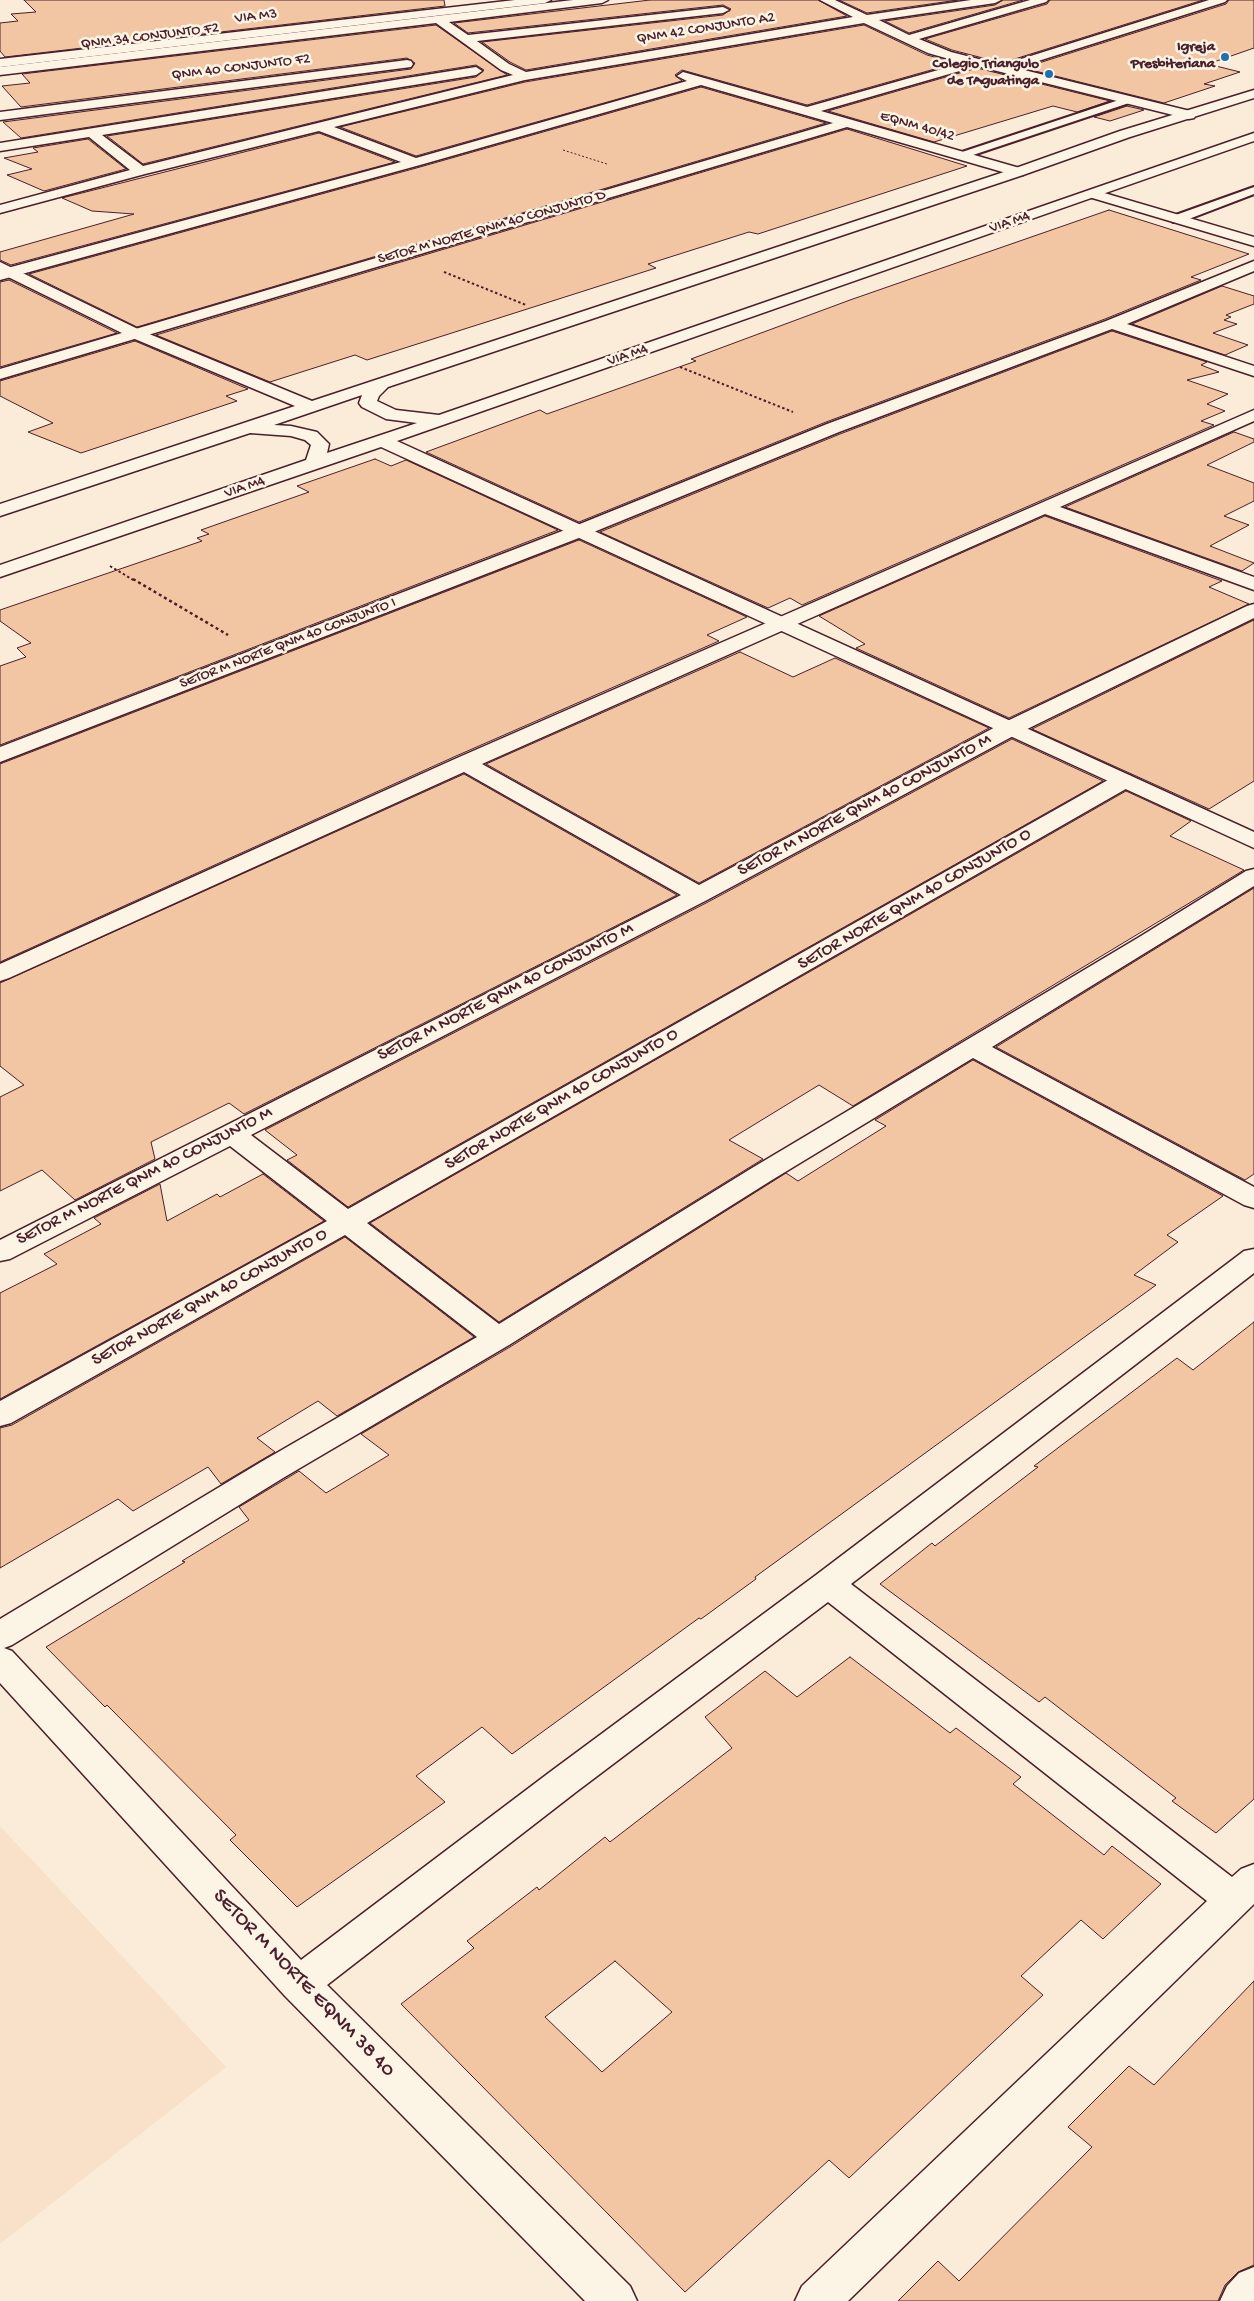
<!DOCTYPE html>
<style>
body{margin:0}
canvas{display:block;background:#faecd8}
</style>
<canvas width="1254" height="2301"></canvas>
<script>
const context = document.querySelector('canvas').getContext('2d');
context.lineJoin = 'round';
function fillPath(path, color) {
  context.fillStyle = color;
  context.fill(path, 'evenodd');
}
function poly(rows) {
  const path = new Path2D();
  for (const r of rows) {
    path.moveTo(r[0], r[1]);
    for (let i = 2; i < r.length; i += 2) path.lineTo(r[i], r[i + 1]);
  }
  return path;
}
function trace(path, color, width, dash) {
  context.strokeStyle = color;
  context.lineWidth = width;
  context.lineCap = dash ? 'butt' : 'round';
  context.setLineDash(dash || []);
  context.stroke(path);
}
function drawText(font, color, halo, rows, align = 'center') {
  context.font = font + ' "Gochi Hand",sans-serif';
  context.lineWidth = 5;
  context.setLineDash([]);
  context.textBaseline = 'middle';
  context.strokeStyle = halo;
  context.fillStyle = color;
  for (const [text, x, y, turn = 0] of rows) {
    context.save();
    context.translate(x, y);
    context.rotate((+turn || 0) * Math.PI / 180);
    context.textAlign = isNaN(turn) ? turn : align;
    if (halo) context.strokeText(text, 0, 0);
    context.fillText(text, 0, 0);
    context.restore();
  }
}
fillPath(poly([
 [0,1826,226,2067,0,2244]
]), '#f8e1c8');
const building = poly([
 [24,0,444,0,445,6,5,57,0,51,0,23,18,21,11,14,36,12,24,0],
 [650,0,818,0,847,16,526,70,510,62,482,42,723,15,731,9,723,5,468,33,454,23,650,0],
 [839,0,958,0,867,13,839,0],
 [1003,0,1023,0,909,33,885,21,995,5,1003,0],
 [1050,0,1203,0,1002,63,952,50,925,39,1047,4,1050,0],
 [1229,0,1254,0,1254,48,1208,64,1240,72,1204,84,1215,86,1164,103,1023,68,1226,4,1229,0],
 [436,25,507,75,143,164,107,136,476,77,484,70,476,65,21,138,3,122,411,69,415,63,407,58,21,107,2,86,30,83,22,74,436,25],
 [864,25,927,55,956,63,807,105,682,70,675,75,682,81,416,156,340,127,525,82,864,25],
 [977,68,1110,101,1077,112,1053,106,934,142,828,111,977,68],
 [701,87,826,123,137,327,29,274,420,167,701,87],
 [1127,106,1144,110,1110,121,1094,117,1127,106],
 [847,129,967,166,758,234,749,232,648,264,656,268,367,360,355,355,270,382,156,335,847,129],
 [319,133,395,162,11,265,0,260,0,252,134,214,92,211,62,198,319,133],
 [88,139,126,169,44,191,7,175,32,169,4,158,38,152,33,148,88,139],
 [1109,210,1249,254,1191,277,1201,280,1105,319,826,422,579,522,426,452,540,410,547,414,696,361,691,359,850,300,1109,210],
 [9,280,117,333,0,367,0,282,9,280],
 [1222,286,1254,296,1254,304,1226,315,1231,317,1224,320,1237,324,1213,333,1248,345,1225,355,1132,324,1222,286],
 [1112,331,1207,362,1201,365,1219,372,1187,380,1228,394,1207,404,1225,411,1201,421,1214,425,802,605,790,598,768,608,600,532,840,434,1112,331],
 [135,341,248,389,226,396,237,401,81,453,28,432,53,423,0,396,0,381,135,341],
 [1234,432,1254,439,1254,442,1207,465,1254,483,1254,501,1224,516,1249,525,1210,546,1254,563,1242,571,1065,507,1234,432],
 [375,459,391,466,406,460,558,530,0,745,0,666,26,657,17,648,31,643,0,621,0,610,202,541,197,538,209,534,201,530,309,492,297,486,375,459],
 [1045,516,1222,581,1209,587,1249,604,1009,718,856,648,865,644,819,616,1045,516],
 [579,540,747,617,707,635,719,641,456,756,0,962,0,764,579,540],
 [1254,620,1254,781,1209,809,1032,729,1254,620],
 [740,652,793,677,835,658,989,728,699,883,486,764,740,652],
 [1012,739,1103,781,348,1207,287,1160,297,1155,265,1130,708,902,1012,739],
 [464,774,677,895,244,1114,229,1103,151,1142,155,1159,75,1200,42,1170,0,1191,0,1097,24,1085,0,1066,0,983,464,774],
 [1126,791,1191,821,1170,836,1244,870,853,1106,819,1085,729,1140,763,1159,499,1322,370,1223,1126,791],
 [1254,888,1254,1174,1245,1180,996,1047,1254,888],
 [973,1060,1223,1196,1167,1235,1178,1242,1134,1275,1156,1285,755,1577,756,1579,701,1619,699,1618,512,1754,482,1727,416,1776,445,1802,297,1907,230,1840,236,1835,107,1705,105,1707,46,1647,185,1562,182,1561,249,1520,239,1507,299,1471,326,1493,389,1455,361,1434,510,1347,786,1173,798,1181,886,1126,875,1120,973,1060],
 [263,1174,324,1221,0,1399,0,1293,57,1264,44,1254,101,1224,94,1218,160,1184,167,1221,217,1194,220,1197,263,1174],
 [345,1237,474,1337,337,1416,318,1401,257,1438,275,1452,221,1484,208,1467,133,1511,118,1499,0,1568,0,1428,12,1425,345,1237],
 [1254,1322,1254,1799,1216,1833,1172,1801,1176,1798,1045,1697,1039,1702,880,1584,932,1543,935,1546,1038,1467,1034,1466,1177,1358,1193,1370,1254,1322],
 [850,1657,950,1733,956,1728,1021,1777,1013,1784,1104,1855,1112,1846,1161,1884,1103,1939,1081,1920,1021,1976,1043,1995,849,2178,829,2160,685,2292,401,2004,474,1948,467,1941,537,1887,539,1890,605,1837,610,1842,732,1748,705,1717,765,1671,797,1697,850,1657],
 [615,1961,672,2012,602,2072,545,2017,615,1961],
 [1254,1981,1254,2265,1238,2272,1225,2285,1218,2301,898,2301,938,2261,959,2281,1092,2147,1068,2127,1129,2066,1154,2085,1254,1981]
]);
fillPath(building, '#f3c6a3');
trace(building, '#4a1f2b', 1);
const lane = poly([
 [1128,97,1133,100,1132,102,964,158,956,158,954,156,956,154,1128,97],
 [1254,187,1254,194,1181,222,1173,222,1171,219,1173,216,1254,187]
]);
const street = poly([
 [573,0,608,0,602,3,449,22,468,35,723,7,729,10,723,13,477,41,509,64,526,72,853,17,820,0,835,0,867,15,971,0,1001,0,995,3,879,20,909,35,1030,0,1048,0,1046,2,919,39,951,52,1002,65,1209,0,1227,0,1225,2,1016,68,1194,112,1196,115,1194,118,1189,119,977,66,821,111,1023,169,1025,172,1023,175,1013,175,847,127,0,379,0,369,833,123,701,85,420,165,0,280,0,270,401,162,319,131,145,174,0,213,0,205,130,170,89,137,0,151,0,143,476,67,482,71,476,75,102,135,143,166,513,75,501,70,436,23,0,75,0,67,573,0],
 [864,23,928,53,963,63,807,107,683,72,677,76,687,81,416,158,334,127,525,80,864,23],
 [407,60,411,61,413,64,411,67,0,120,0,112,407,60],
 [1094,190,1254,237,1254,246,1089,197,1087,194,1094,190],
 [1254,261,1254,271,1127,324,1254,366,1254,376,1112,329,839,432,584,536,0,762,0,747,570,528,827,424,1106,321,1254,261],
 [1254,410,1254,421,1060,507,1254,577,1254,590,1045,514,482,764,699,885,1001,724,1247,606,1254,604,1254,618,1017,734,707,900,251,1135,348,1209,1115,776,1123,774,1131,776,1134,781,1131,786,367,1223,499,1324,752,1168,1141,936,1246,871,1254,869,1254,886,992,1047,1254,1187,1254,1208,1244,1205,973,1058,772,1180,509,1345,283,1478,12,1645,4,1648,12,1651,301,1960,550,1772,816,1575,1244,1251,1254,1249,1254,1273,851,1584,1232,1877,1241,1869,1254,1864,1254,1904,848,2301,795,2301,802,2286,1207,1901,828,1602,576,1792,327,1985,630,2286,637,2301,585,2301,285,1996,0,1683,0,1619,261,1462,477,1337,345,1235,11,1423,0,1426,0,1401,327,1221,230,1146,10,1259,0,1261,0,1240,681,895,464,772,9,978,0,981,0,964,457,758,1254,410],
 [1254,2267,1254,2301,1220,2301,1227,2286,1239,2273,1254,2267]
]);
const secondary = poly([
 [515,0,551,0,545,3,0,67,0,59,515,0],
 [1254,90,1254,98,1130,137,1023,175,388,387,379,396,377,401,396,410,439,415,1254,133,1254,141,397,441,1254,832,1254,848,381,447,0,577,0,565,306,460,311,445,305,440,291,436,250,433,0,516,0,504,295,406,130,337,0,273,0,262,142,331,312,401,1013,169,1120,131,1254,90],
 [362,395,359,403,362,407,386,419,417,423,327,453,329,444,317,432,291,426,274,425,362,395]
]);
trace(lane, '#4a1f2b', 4);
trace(street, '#4a1f2b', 3);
trace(secondary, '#4a1f2b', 3);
trace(poly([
 [563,150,607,164]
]), '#4a1f2b', 1, [2, 2]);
trace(poly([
 [444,272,526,305],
 [680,367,793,412],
 [110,566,135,581]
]), '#4a1f2b', 2, [2.5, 2.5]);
trace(poly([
 [133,579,228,635]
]), '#4a1f2b', 2.5, [3, 3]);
fillPath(lane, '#fcf5e5');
fillPath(street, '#fcf5e5');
fillPath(secondary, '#fcf5e5');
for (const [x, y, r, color] of [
 [1225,57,5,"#1f6fb2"],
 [1049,74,5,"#1f6fb2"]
]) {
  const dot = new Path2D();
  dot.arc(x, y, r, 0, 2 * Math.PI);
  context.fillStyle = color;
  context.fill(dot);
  trace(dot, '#fcf5e5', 2);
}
drawText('15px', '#4a1f2b', '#fcf5e5', [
 ["VIA M3",256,17,-7],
 ["QNM 42 CONJUNTO A2",706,29,-9],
 ["QNM 34 CONJUNTO F2",150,37,-7],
 ["QNM 40 CONJUNTO F2",241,68,-7],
 ["EQNM 40/42",917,127,16],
 ["VIA M4",1010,223,-19],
 ["SETOR M NORTE QNM 40 CONJUNTO D",492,228,-16],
 ["VIA M4",628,356,-19],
 ["VIA M4",245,488,-19],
 ["SETOR M NORTE QNM 40 CONJUNTO I",288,644,-21]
]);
drawText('bold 15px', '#4a1f2b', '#fcf5e5', [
 ["Igreja",1215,48],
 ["Presbiteriana",1215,65],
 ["Colegio Triangulo",1039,65],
 ["de TAguatinga",1039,82]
], 'right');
drawText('18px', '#4a1f2b', '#fcf5e5', [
 ["SETOR M NORTE QNM 40 CONJUNTO M",865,806,-28],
 ["SETOR NORTE QNM 40 CONJUNTO O",915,900,-30],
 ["SETOR M NORTE QNM 40 CONJUNTO M",506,993,-27],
 ["SETOR NORTE QNM 40 CONJUNTO O",562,1100,-30],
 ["SETOR M NORTE QNM 40 CONJUNTO M",145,1177,-27],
 ["SETOR NORTE QNM 40 CONJUNTO O",210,1298,-29]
]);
drawText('21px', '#4a1f2b', '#fcf5e5', [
 ["SETOR M NORTE EQNM 38 40",303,1984,46]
]);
</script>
